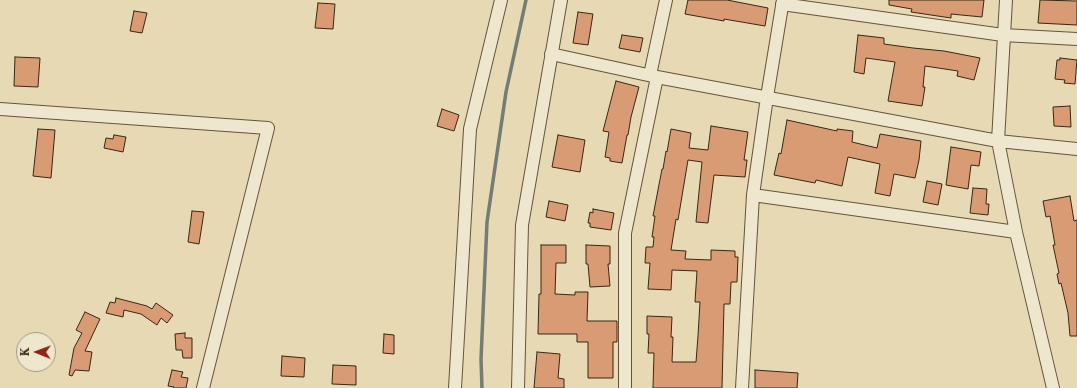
<!DOCTYPE html>
<style>
body{margin:0}
#map{position:relative;width:1077px;height:388px;overflow:hidden;background:#e7d9b4;font-family:"Libre Caslon Text",serif}
canvas{display:block}
.north{position:absolute;left:16px;top:332px;width:40px;height:40px;box-sizing:border-box;background:#efe6ce;border:1px solid #a69a83;border-radius:50%;rotate:271deg;font-size:11px;font-weight:700;line-height:16px;text-align:center;color:#382713}
.north::after{content:'';display:block;margin:auto;width:14px;height:18px;background:#8f2418;clip-path:polygon(50% 0,100% 100%,50% 72%,0 100%)}
</style>
<div id="map">
<canvas width="1077" height="388"></canvas>
<div class="north">K</div>
</div>
<script>
const context = document.querySelector('canvas').getContext('2d');
context.lineJoin = 'round';
function poly(rows) {
  const path = new Path2D();
  for (const r of rows) {
    path.moveTo(r[0], r[1]);
    for (let i = 2; i < r.length; i += 2) path.lineTo(r[i], r[i + 1]);
  }
  return path;
}
function trace(path, color, width, dash) {
  context.strokeStyle = color;
  context.lineWidth = width;
  context.lineCap = dash ? 'butt' : 'round';
  context.setLineDash(dash || []);
  context.stroke(path);
}
function fillPath(path, color) {
  context.fillStyle = color;
  context.fill(path, 'evenodd');
}
trace(poly([
 [482,388,481,359,487,222,506,92,526,0]
]), '#737d76', 3.5);
const building = poly([
 [688,0,727,0,768,8,765,26,724,19,724,21,685,14,688,0],
 [889,0,984,0,982,17,951,14,951,18,911,12,912,9,889,5,889,0],
 [1040,0,1077,1,1077,25,1038,23,1040,0],
 [318,3,335,4,333,29,315,28,318,3],
 [134,11,147,13,142,33,130,31,134,11],
 [578,12,593,14,588,45,573,43,578,12],
 [622,35,643,38,640,52,619,48,622,35],
 [858,35,884,38,884,44,913,48,944,51,980,58,974,80,957,76,958,71,925,66,923,87,925,87,922,106,888,101,895,62,866,58,864,74,854,72,858,35],
 [15,57,40,58,38,87,14,86,15,57],
 [1060,58,1077,60,1075,84,1064,83,1065,80,1055,79,1057,60,1060,60,1060,58],
 [616,81,639,87,631,117,628,135,627,135,622,163,610,161,610,158,605,157,609,132,603,131,616,81],
 [1070,106,1071,127,1054,126,1053,107,1070,106],
 [442,109,459,115,454,131,437,126,442,109],
 [787,120,837,131,837,129,853,131,852,142,877,148,880,134,921,141,919,160,915,178,894,174,890,196,875,193,880,164,848,157,842,186,816,180,815,183,774,175,779,153,781,154,787,120],
 [711,126,748,132,744,160,747,160,745,177,714,175,708,223,696,222,702,162,688,160,678,220,676,219,671,250,686,251,685,259,711,260,711,250,735,251,735,257,738,257,737,282,731,282,730,304,724,304,722,388,653,388,654,353,648,353,649,334,647,334,647,316,672,317,671,337,673,337,672,362,696,362,698,336,700,302,695,302,697,271,672,270,671,290,648,289,650,263,645,263,646,247,653,247,654,237,652,237,655,216,653,216,662,169,663,169,666,151,667,152,671,129,691,133,689,148,708,150,711,126],
 [38,129,55,130,51,178,33,176,38,129],
 [114,135,126,137,123,152,104,148,106,138,113,139,114,135],
 [558,135,585,140,580,172,552,167,558,135],
 [951,147,981,152,979,166,971,165,968,189,946,185,951,147],
 [927,181,942,184,938,205,923,202,927,181],
 [973,188,987,189,986,204,989,204,988,215,970,213,973,188],
 [1070,196,1074,221,1077,220,1077,336,1070,336,1068,313,1061,283,1059,284,1057,274,1059,273,1053,245,1055,245,1050,216,1046,217,1043,201,1070,196],
 [549,201,568,205,565,221,546,217,549,201],
 [593,209,614,213,611,230,590,227,590,223,588,223,590,212,593,213,593,209],
 [192,211,204,212,199,244,188,242,192,211],
 [541,245,566,245,566,263,556,263,555,294,575,295,575,292,588,292,587,321,617,321,617,342,613,342,613,378,588,378,588,342,577,342,577,334,538,334,539,294,541,294,541,245],
 [586,245,610,246,610,264,608,264,610,286,590,287,588,264,586,264,586,245],
 [116,298,147,306,152,309,156,303,173,315,167,323,161,318,157,325,141,314,124,310,123,317,106,313,110,302,115,303,116,298],
 [85,312,100,319,85,351,92,352,89,371,75,370,72,376,69,375,74,348,82,333,76,330,85,312],
 [185,333,185,338,192,338,192,358,183,358,182,350,176,350,175,334,185,333],
 [384,334,394,335,394,354,383,353,384,334],
 [537,352,560,354,558,378,564,379,564,388,534,388,537,352],
 [282,356,305,358,304,377,281,376,282,356],
 [333,365,356,366,356,385,332,384,333,365],
 [172,370,183,372,181,377,188,378,186,388,173,388,174,387,168,386,172,370],
 [755,370,798,373,797,388,755,388,755,370]
]);
fillPath(building, '#d99b73');
trace(building, '#382713', 1);
const street = poly([
 [1006,0,998,141,1016,232,1053,388],
 [782,4,1003,35,1077,39],
 [551,54,657,77,998,141,1077,149],
 [650,75,666,0],
 [0,109,268,128,203,388],
 [753,195,1016,232],
 [455,388,470,129,501,0],
 [518,388,522,225,561,0],
 [625,388,625,233,657,77],
 [742,388,753,195,767,97,783,0]
]);
trace(street, '#64543b', 14);
trace(street, '#efe6ce', 12);
</script>
